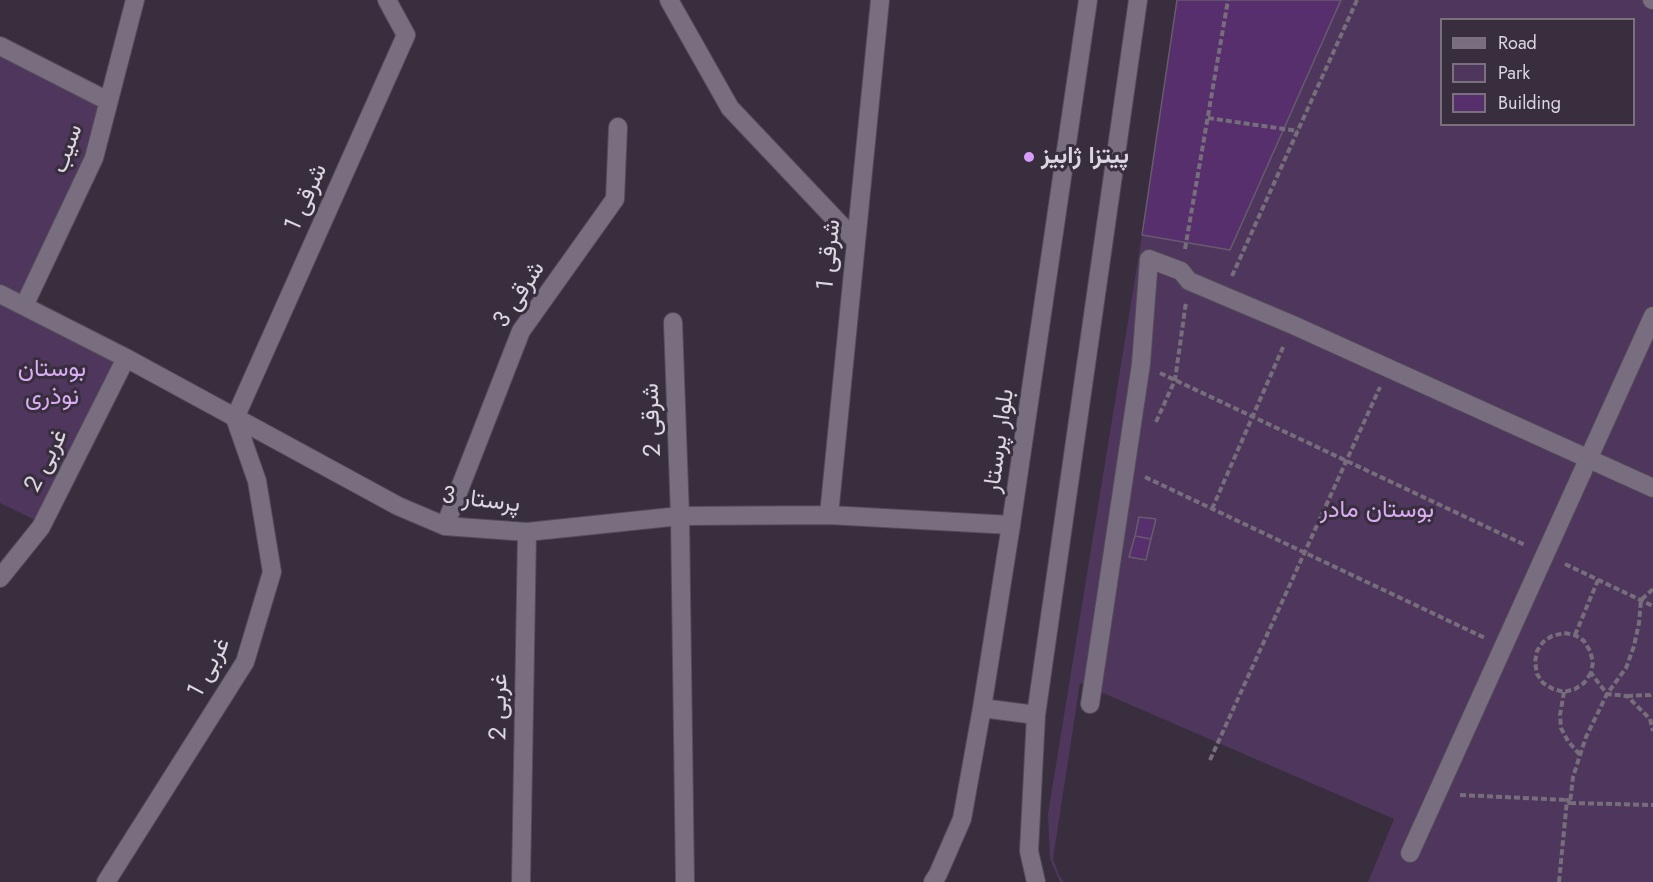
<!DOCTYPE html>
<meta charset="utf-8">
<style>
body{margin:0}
#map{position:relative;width:1653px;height:882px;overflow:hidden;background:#382e3e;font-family:Jost,sans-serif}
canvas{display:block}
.legend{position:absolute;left:1440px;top:18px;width:195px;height:108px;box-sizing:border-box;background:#382e3e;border:2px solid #7a717f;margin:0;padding:8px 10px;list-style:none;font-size:18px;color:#dcd6e0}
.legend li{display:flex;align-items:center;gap:12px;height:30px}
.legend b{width:30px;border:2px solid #7a717f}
</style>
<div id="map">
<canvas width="1653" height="882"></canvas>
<ul class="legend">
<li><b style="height:8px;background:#796e7f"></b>Road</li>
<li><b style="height:16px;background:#4e365c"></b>Park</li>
<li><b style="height:16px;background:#572f6c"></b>Building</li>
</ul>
</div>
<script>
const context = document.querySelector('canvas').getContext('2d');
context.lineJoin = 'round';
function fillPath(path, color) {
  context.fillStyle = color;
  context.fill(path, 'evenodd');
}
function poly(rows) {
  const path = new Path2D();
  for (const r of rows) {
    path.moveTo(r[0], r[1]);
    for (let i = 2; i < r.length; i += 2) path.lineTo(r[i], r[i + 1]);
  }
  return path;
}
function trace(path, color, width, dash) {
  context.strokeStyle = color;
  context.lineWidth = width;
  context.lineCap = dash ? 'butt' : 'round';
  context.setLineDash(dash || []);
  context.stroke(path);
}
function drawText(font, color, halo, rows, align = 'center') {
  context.font = font + ' Jost,Vazirmatn,sans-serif';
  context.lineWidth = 6;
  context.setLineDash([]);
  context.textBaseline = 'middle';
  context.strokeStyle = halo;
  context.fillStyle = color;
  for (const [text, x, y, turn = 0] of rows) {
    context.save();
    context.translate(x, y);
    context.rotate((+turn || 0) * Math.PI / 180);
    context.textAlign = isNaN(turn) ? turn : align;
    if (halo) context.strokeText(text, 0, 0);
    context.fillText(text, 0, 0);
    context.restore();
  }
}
fillPath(poly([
 [1341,0,1653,0,1653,882,1368,882,1394,819,1080,683,1053,859,1060,877,1064,882,1060,882,1050,859,1048,814,1142,235,1230,250],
 [1442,20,1634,20,1634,124,1442,124],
 [0,51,104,103,90,156,23,301,0,289],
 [0,298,121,360,39,522,0,503]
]), '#4e365c');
const building = poly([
 [1177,0,1341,0,1230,250,1142,235,1177,0],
 [1139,517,1156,519,1151,539,1135,536,1139,517],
 [1135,536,1151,539,1146,560,1129,557,1135,536]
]);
fillPath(building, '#572f6c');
trace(building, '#665c6d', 1.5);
const pedestrian = poly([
 [1652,0,1653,0],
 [1090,704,1141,364,1149,259,1181,271,1189,281,1293,325,1653,488],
 [1410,853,1653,316]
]);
const minor = poly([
 [669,0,730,108,855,240],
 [0,46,108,101],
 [0,294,126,358,398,506,445,526,527,532,680,516,829,515,1011,525],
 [24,306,94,158,135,0],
 [673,322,680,516,685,882],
 [829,515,880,0],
 [445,526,521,331,615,199,618,127],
 [0,578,41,527,126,358],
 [106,882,245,662,272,572,257,481,235,418,406,35,387,0],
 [521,882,527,532]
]);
const tertiary = poly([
 [982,708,1036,715],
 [933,882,938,874,962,819,982,708,1011,525,1088,0],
 [1036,882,1029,851,1036,715,1138,0]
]);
trace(pedestrian, '#544c59', 20);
trace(minor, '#544c59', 20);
trace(tertiary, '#544c59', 20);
trace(poly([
 [1208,118,1298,131],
 [1185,249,1228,0],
 [1232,276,1357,0],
 [1160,373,1525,545],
 [1156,422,1175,380,1186,302],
 [1145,477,1485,638],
 [1212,509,1284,345],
 [1565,564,1653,606],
 [1575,635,1598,580],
 [1591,673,1584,683,1575,689,1564,692,1553,689,1543,683,1537,674,1535,662,1537,651,1543,642,1552,636,1564,633,1575,635,1584,641,1590,651,1593,662,1591,673,1607,694,1627,696,1650,719,1653,731],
 [1564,692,1560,715,1561,728,1568,741,1579,754],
 [1627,696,1650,695,1653,693],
 [1210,760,1380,387],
 [1460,795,1567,800],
 [1570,803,1653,805],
 [1559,882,1567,800,1570,803,1573,777,1580,755,1586,737,1607,694,1626,668,1634,646,1639,623,1641,600,1653,589]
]), '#776e7c', 4, [6, 3]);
trace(pedestrian, '#796e7f', 18);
trace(minor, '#796e7f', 18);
trace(tertiary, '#796e7f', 18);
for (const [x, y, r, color] of [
 [1029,157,6,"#d79bf9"]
]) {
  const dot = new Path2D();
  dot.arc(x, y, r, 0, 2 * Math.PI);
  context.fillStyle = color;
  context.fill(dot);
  trace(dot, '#382e3e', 2);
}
drawText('24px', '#dcd6e0', '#382e3e', [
 ["سیب",68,149,-70],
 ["شرقی 1",307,198,-66],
 ["شرقی 1",830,255,-84],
 ["شرقی 3",520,295,-57],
 ["شرقی 2",653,420,-92],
 ["بلوار پرستار",1000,441,-82],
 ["غربی 2",47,461,-63],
 ["پرستار 3",481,501,7],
 ["غربی 1",210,668,-62],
 ["غربی 2",500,707,-89]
]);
drawText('bold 24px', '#dcd6e0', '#382e3e', [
 ["پیتزا ژابیز",1041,157]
], 'left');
drawText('24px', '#d9acf4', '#382e3e', [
 ["بوستان",52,370],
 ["نوذری",52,398],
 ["بوستان مادر",1377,511]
]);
</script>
